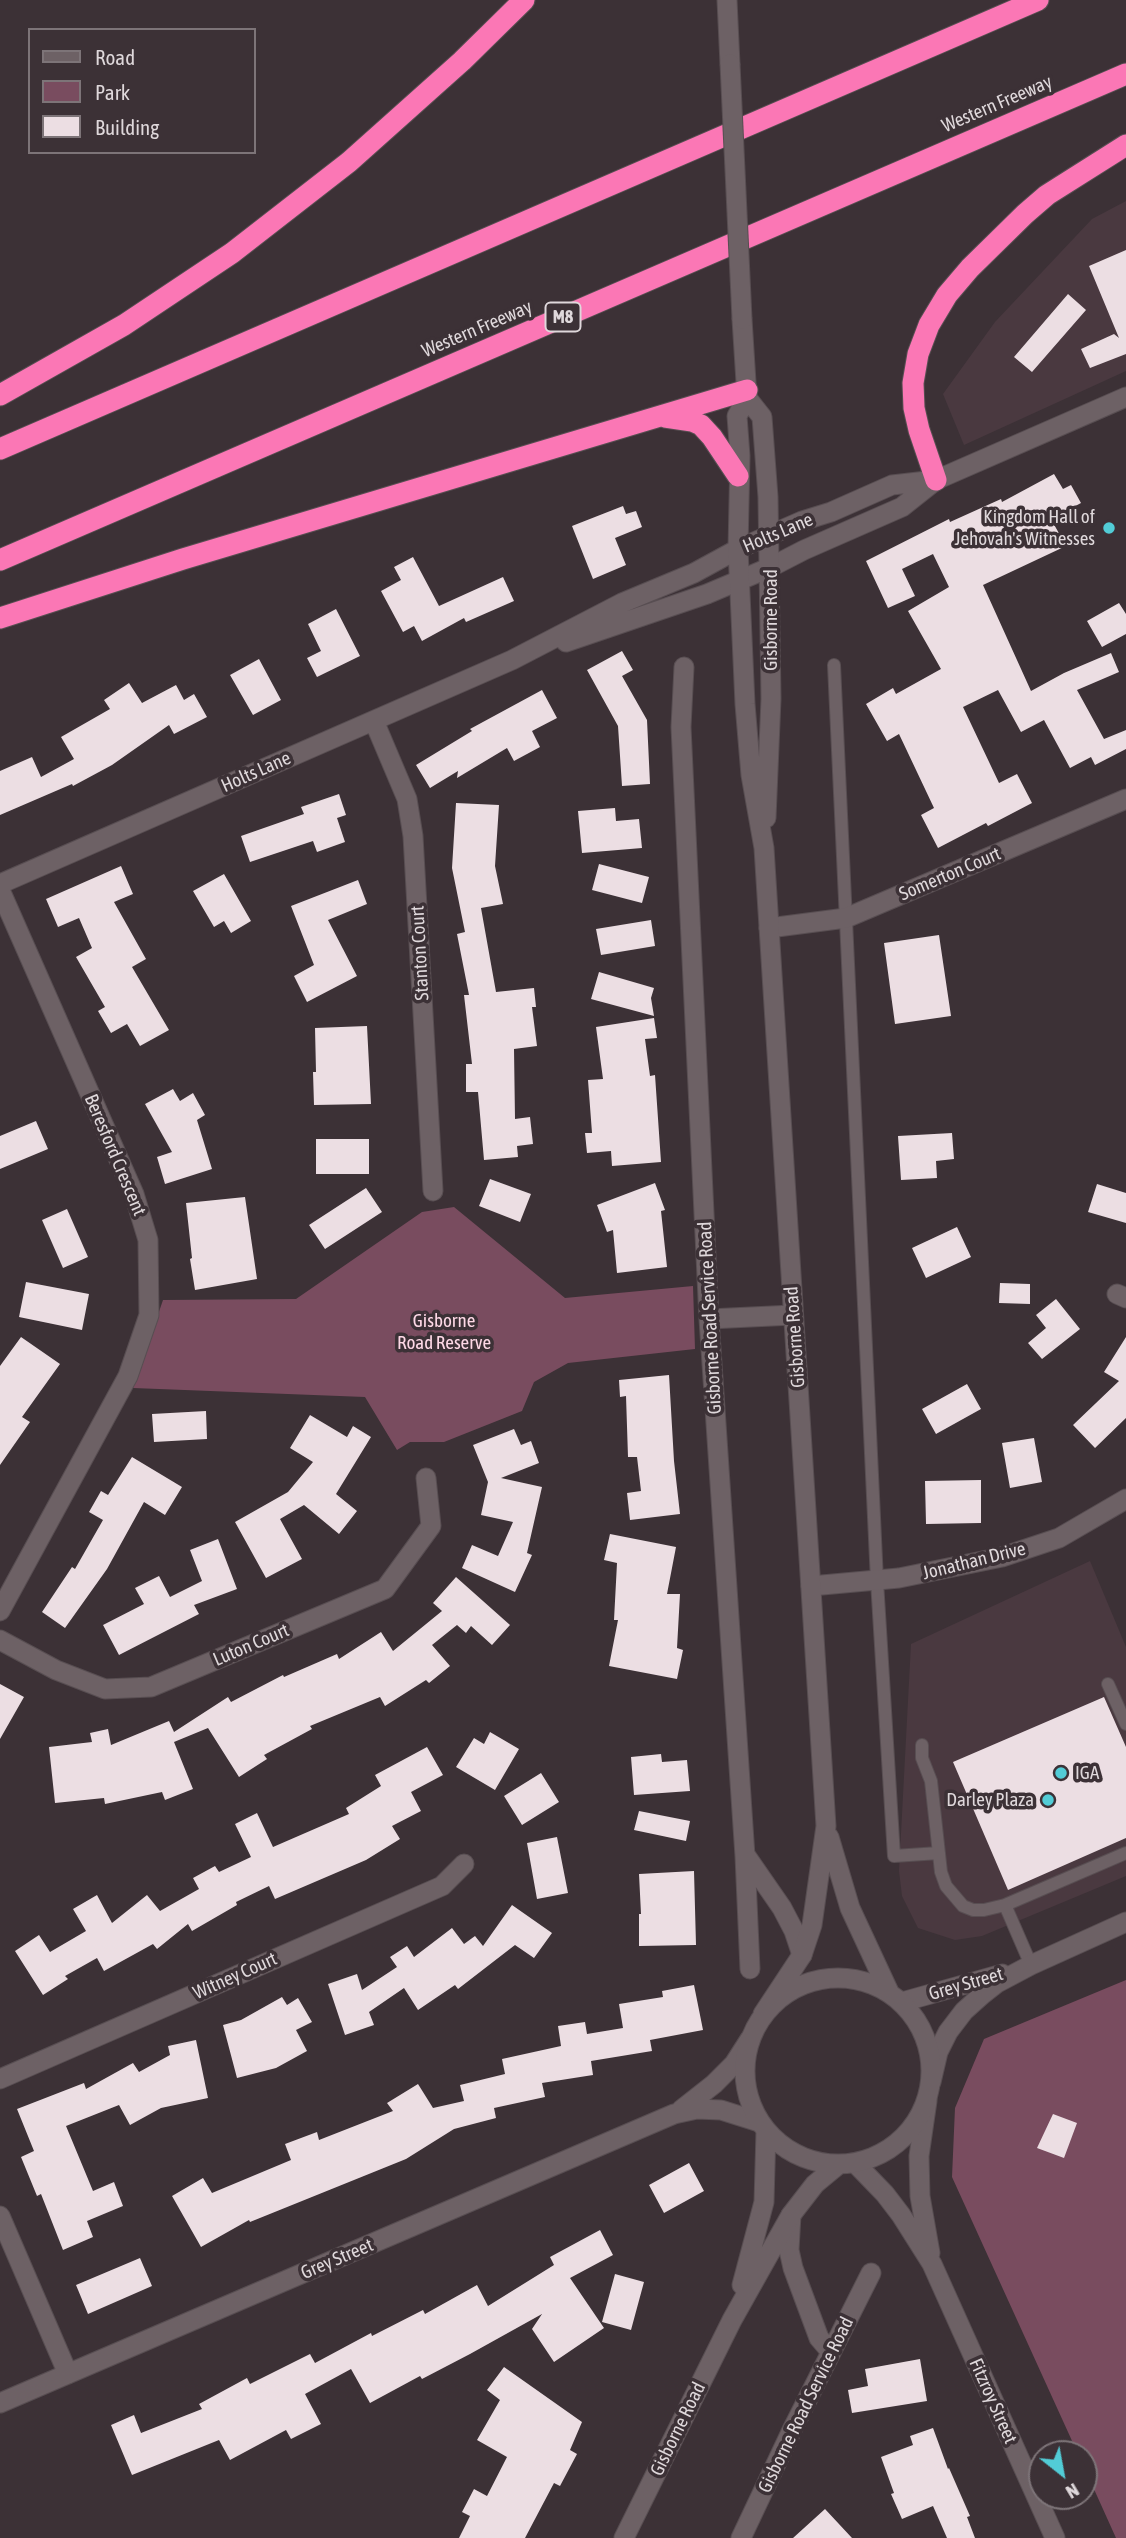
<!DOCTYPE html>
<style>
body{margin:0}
#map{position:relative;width:1126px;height:2538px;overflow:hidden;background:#3c3136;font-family:"Asap Condensed",sans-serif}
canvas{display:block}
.legend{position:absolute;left:28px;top:28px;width:228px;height:126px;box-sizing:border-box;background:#3c3136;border:2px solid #7d7478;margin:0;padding:9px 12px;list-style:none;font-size:21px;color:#dfd8db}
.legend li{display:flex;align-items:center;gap:14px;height:35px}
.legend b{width:35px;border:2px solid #7d7478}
.north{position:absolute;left:1028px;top:2440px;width:70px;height:70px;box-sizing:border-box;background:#3c3136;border:2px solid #7d7478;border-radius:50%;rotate:149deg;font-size:19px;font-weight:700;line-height:28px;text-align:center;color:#dfd8db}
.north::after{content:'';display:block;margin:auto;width:24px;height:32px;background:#52ccd6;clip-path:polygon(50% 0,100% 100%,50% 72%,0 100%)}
</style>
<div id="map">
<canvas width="1126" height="2538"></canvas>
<ul class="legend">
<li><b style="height:9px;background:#6d6165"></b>Road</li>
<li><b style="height:19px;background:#794c5f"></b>Park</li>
<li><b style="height:19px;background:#ecdee3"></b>Building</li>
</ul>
<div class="north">N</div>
</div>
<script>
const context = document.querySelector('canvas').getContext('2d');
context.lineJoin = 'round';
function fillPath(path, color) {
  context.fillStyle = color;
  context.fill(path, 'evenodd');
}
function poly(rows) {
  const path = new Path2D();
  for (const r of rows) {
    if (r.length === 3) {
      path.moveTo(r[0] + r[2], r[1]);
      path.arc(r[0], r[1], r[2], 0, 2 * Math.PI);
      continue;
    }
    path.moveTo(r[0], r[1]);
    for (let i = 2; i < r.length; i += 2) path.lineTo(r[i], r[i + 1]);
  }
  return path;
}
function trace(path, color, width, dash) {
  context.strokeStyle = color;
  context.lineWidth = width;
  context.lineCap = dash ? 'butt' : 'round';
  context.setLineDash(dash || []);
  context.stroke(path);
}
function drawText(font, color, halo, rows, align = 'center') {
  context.font = font + ' "Asap Condensed",sans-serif';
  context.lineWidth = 7;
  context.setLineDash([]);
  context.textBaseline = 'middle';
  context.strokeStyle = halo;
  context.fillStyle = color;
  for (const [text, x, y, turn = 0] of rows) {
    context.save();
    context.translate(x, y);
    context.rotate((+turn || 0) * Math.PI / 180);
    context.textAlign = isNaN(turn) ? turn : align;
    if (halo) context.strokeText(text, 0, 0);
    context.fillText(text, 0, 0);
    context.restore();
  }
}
fillPath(poly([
 [1126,201,1126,371,964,445,943,394,995,322,1092,219],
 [1090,1561,1126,1647,1126,1876,982,1936,955,1940,918,1928,902,1896,899,1871,911,1644]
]), '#4a3940');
fillPath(poly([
 [454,1207,565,1298,693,1286,695,1349,568,1363,534,1382,522,1411,444,1442,410,1442,397,1450,365,1397,133,1388,163,1300,296,1299,422,1212],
 [1126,1980,1126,2538,1116,2538,1084,2467,1084,2454,1078,2454,952,2177,955,2108,984,2039]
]), '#794c5f');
fillPath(poly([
 [1126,250,1126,354,1090,368,1081,349,1114,334,1119,338,1089,266],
 [1068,294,1086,310,1032,372,1014,357],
 [1054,474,1063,489,1071,485,1081,503,1051,519,1066,546,983,585,1031,691,1064,673,1111,653,1119,672,1077,690,1104,739,1126,730,1126,749,1095,765,1091,757,1070,768,1044,720,1021,732,998,690,963,707,999,783,1017,774,1032,803,988,826,986,823,938,848,921,815,934,808,899,734,887,741,866,704,893,688,896,694,941,669,908,611,949,587,933,554,902,569,915,596,888,608,866,561,949,519,950,522,1001,499,1002,502],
 [623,506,626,514,636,511,642,527,615,538,626,565,593,579,572,526],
 [413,557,439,606,503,577,514,601,466,622,464,618,422,641,414,626,403,632,381,591,401,580,394,567],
 [1119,603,1126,614,1126,634,1102,647,1087,621],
 [336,609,360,656,317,677,307,658,321,651,308,624],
 [622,651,633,670,622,676,647,720,650,784,622,786,618,726,587,670],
 [259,659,281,700,253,715,230,675],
 [129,683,142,703,176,685,184,700,194,694,207,717,174,734,169,725,112,765,73,786,72,784,0,815,0,771,32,757,41,777,74,759,61,737,110,709,104,700],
 [542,690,557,718,532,731,540,747,514,761,507,748,457,778,458,771,430,788,416,765,472,731,470,729],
 [339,794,346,815,337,818,345,842,317,852,313,841,250,862,241,836,304,814,301,807],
 [456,803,499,805,495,866,503,904,481,908,496,992,534,988,536,1007,532,1007,537,1046,514,1049,515,1119,530,1117,533,1144,517,1146,518,1157,484,1160,478,1092,466,1092,466,1064,472,1064,464,995,469,995,457,934,465,932,452,868],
 [615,808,616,821,639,819,642,848,582,853,578,811],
 [599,864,649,877,642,903,592,890],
 [121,866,133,894,114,902,146,959,132,967,169,1030,140,1046,127,1024,111,1033,98,1011,105,1007,76,957,92,948,79,918,58,927,46,899],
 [224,874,251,921,231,933,224,921,214,927,193,891],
 [358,880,367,904,328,920,357,976,307,1002,294,976,314,965,291,906],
 [651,920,655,946,601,955,596,929],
 [939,935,951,1016,895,1024,884,943],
 [599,972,654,988,651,998,654,1016,591,999],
 [654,1018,657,1038,645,1039,650,1076,655,1075,661,1162,612,1166,611,1151,587,1153,585,1133,592,1133,588,1080,603,1079,596,1027],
 [367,1026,371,1104,314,1105,313,1072,316,1072,315,1028],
 [173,1089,180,1101,193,1093,205,1115,197,1120,212,1169,165,1184,157,1157,172,1152,145,1104],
 [36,1121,48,1149,0,1169,0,1136],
 [952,1133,954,1159,936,1161,937,1178,901,1180,898,1136],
 [316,1139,369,1139,369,1174,316,1174],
 [490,1179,531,1194,520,1222,479,1206],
 [655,1183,665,1210,661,1211,667,1267,617,1273,613,1230,607,1232,597,1205],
 [1097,1184,1126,1193,1126,1223,1088,1212],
 [366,1188,382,1212,325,1249,309,1225],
 [245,1197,257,1279,195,1290,190,1259,192,1258,186,1203],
 [67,1209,88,1257,63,1268,42,1220],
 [957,1227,971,1257,926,1278,912,1248],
 [26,1282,89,1294,82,1330,19,1317],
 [1000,1283,1030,1284,1030,1304,999,1303],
 [1056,1299,1080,1329,1042,1359,1028,1343,1046,1328,1036,1315],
 [21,1337,60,1364,22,1417,30,1422,0,1465,0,1366],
 [1126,1337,1126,1418,1095,1448,1073,1425,1119,1381,1104,1372],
 [669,1375,674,1461,680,1514,630,1520,627,1493,641,1491,637,1457,628,1457,626,1396,620,1397,619,1380],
 [967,1384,981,1409,936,1434,922,1409],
 [206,1411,207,1439,154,1442,152,1414],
 [310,1415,347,1437,353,1426,371,1437,336,1494,357,1511,339,1534,304,1505,280,1519,302,1559,266,1578,235,1522,288,1492,313,1462,290,1448],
 [514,1429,521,1445,531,1441,539,1463,501,1478,542,1487,527,1553,532,1555,515,1592,462,1568,472,1545,498,1556,513,1522,481,1515,488,1482,473,1445],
 [1034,1438,1042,1482,1010,1488,1002,1443],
 [132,1457,182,1487,165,1515,144,1502,107,1569,65,1628,42,1612,72,1567,75,1569,103,1520,89,1512,101,1491,108,1495],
 [981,1480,981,1523,926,1524,925,1481],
 [610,1534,676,1547,667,1594,680,1594,677,1648,683,1650,677,1679,609,1666,618,1620,614,1620,617,1563,604,1560],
 [218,1539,237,1589,194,1605,199,1614,119,1655,103,1625,144,1604,135,1588,159,1576,170,1597,202,1581,190,1550],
 [456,1577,510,1625,492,1645,471,1626,466,1633,457,1625,432,1645,450,1666,429,1683,426,1680,385,1706,380,1697,310,1726,312,1729,264,1755,267,1759,239,1777,208,1728,174,1742,193,1789,165,1800,162,1792,105,1804,104,1798,55,1803,49,1747,92,1742,90,1733,108,1729,111,1745,169,1721,174,1732,228,1697,231,1702,283,1675,284,1677,337,1654,339,1659,381,1632,393,1651,442,1611,433,1603],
 [0,1684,24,1697,0,1739],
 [1104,1697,1126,1747,1126,1838,1008,1890,953,1762],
 [490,1732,519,1749,495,1790,456,1767,474,1738,484,1744],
 [427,1747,443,1775,411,1792,421,1811,392,1826,400,1839,366,1860,275,1899,269,1886,236,1902,237,1905,192,1931,188,1924,157,1949,153,1944,104,1971,97,1958,65,1976,68,1979,43,1995,15,1951,39,1935,50,1952,86,1931,73,1909,97,1895,112,1923,147,1895,160,1911,199,1889,193,1878,215,1866,219,1872,251,1857,235,1824,257,1813,273,1847,349,1814,346,1808,381,1786,375,1775],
 [661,1754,662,1762,687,1760,690,1791,634,1795,631,1757],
 [541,1773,559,1802,522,1825,504,1796],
 [639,1811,690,1821,686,1841,634,1830],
 [557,1837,568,1893,537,1899,527,1843],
 [694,1871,696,1945,639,1946,639,1914,641,1914,639,1874],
 [512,1905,552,1933,534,1958,515,1945,458,1989,455,1985,418,2010,404,1988,369,2012,374,2025,345,2035,328,1984,357,1974,362,1990,397,1967,390,1957,407,1946,414,1957,452,1928,464,1944,475,1936,483,1946],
 [694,1985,703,2030,650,2040,652,2051,591,2061,593,2075,542,2083,545,2097,494,2108,496,2118,454,2129,406,2159,250,2222,249,2220,201,2247,172,2196,203,2178,212,2193,291,2160,285,2144,317,2132,319,2140,393,2111,387,2103,418,2084,433,2108,464,2101,460,2085,505,2074,502,2059,561,2046,558,2026,585,2022,587,2034,623,2028,619,2004,663,1997,662,1991],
 [282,1997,287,2005,298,1998,312,2022,296,2030,307,2051,276,2068,237,2078,223,2025,241,2020],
 [196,2040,208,2098,161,2108,130,2125,119,2105,66,2126,93,2191,114,2182,123,2206,87,2221,93,2237,63,2250,41,2194,37,2196,21,2157,34,2151,17,2109,84,2083,86,2089,133,2063,139,2072,170,2055,168,2046],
 [1053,2114,1077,2123,1064,2158,1037,2148],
 [689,2163,704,2191,664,2213,649,2185],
 [600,2230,613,2255,570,2278,604,2328,554,2362,532,2329,542,2314,470,2354,422,2379,420,2376,370,2403,351,2369,305,2394,321,2424,291,2439,286,2430,230,2460,219,2440,132,2475,111,2425,134,2415,141,2433,202,2409,199,2404,247,2378,250,2384,310,2354,315,2363,371,2333,372,2336,423,2310,425,2314,477,2285,488,2306,554,2265,550,2257],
 [140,2258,152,2286,88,2314,76,2285],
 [615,2274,644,2282,631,2330,602,2322],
 [920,2359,927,2401,852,2413,848,2390,868,2386,865,2369],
 [504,2367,582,2422,570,2450,577,2454,560,2486,554,2483,525,2538,459,2538,470,2516,462,2512,474,2489,487,2496,507,2457,477,2440,500,2400,487,2390],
 [933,2428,948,2469,949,2468,970,2516,967,2517,975,2538,947,2538,933,2506,902,2519,891,2494,894,2493,881,2457,913,2445,910,2436],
 [825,2509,852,2538,793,2538]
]), '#ecdee3');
const service = poly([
 [834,665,877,1581,894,1856,939,1853],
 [1108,1684,1126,1724],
 [922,1745,922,1758,931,1781,941,1872,946,1886,963,1906,973,1910,984,1910,1005,1905],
 [1031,1965,1005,1905,1126,1853]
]);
const minor = poly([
 [566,642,707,594,771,567,804,550,902,507,936,480,1126,397],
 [684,667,681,727,709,1319,745,1856,750,1969],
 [374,721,407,799,413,836,433,1191],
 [0,884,512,660,622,603,694,573,738,549,802,521,831,512,892,485,936,480],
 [0,890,134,1194,148,1240,149,1315,128,1376,0,1611],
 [769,928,846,918,1126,799],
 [1117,1294,1126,1298],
 [709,1319,793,1315],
 [811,1586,899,1578,1002,1557,1059,1538,1126,1499],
 [0,1640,56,1670,105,1689,151,1687,385,1589,431,1526,426,1478],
 [746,1856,782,1908,794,1931,802,1955],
 [0,2079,442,1886,464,1864],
 [681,2110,714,2084,734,2064,750,2039],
 [791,2215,789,2250,793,2268,819,2338,831,2352],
 [0,2216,68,2374],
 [0,2403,674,2114,697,2109,721,2110,759,2122],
 [741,2538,792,2430,871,2273]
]);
const tertiary = poly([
 [902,2002,1002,1974],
 [931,2082,938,2052,948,2032,964,2011,983,1994,997,1983,1031,1965,1126,1922],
 [927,2101,919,2156,920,2196,930,2253],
 [855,2163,885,2194,901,2215,932,2264,1055,2538]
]);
const secondary = poly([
 [727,0,730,64],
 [742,319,747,398,737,416,740,456,738,549,745,704,751,775,764,848,826,1826,812,1925,802,1955,763,2014],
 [747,398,762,417,768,497,771,699,766,818],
 [829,1837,850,1908,889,1992],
 [838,2071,93],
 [742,2285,764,2202,766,2131],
 [624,2538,732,2320,791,2215,815,2184,838,2165]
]);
const motorway = poly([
 [0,395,124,325,232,253,349,162,462,61,524,0],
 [665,417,692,421,701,425,712,437,738,476],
 [0,449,1038,0],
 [936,480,919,430,914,408,913,383,918,354,929,325,947,295,970,268,1025,214,1047,195,1126,145],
 [0,560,1126,74],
 [0,618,183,559,747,390]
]);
trace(service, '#584e52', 14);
trace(minor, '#584e52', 21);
trace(tertiary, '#584e52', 21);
trace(secondary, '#584e52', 21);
trace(motorway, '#584e52', 23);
trace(service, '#6d6165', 12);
trace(minor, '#6d6165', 19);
trace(tertiary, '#6d6165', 19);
trace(secondary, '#6d6165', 19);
trace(motorway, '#fb77b5', 21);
const secondaryBridge = poly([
 [730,64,742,319]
]);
trace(secondaryBridge, '#584e52', 21, []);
trace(secondaryBridge, '#6d6165', 19);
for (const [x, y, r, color] of [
 [1109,528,7,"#52ccd6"],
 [1061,1773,7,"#52ccd6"],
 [1048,1800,7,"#52ccd6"]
]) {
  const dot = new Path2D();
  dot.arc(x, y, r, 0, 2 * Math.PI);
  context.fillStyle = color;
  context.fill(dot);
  trace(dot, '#3c3136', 2.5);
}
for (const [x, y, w] of [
 [563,317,35]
]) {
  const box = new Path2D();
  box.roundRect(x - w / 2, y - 14.5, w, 29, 5);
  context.fillStyle = '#3c3136';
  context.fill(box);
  trace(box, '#dfd8db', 2);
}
drawText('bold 18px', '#dfd8db', null, [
 ["M8",563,317]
]);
drawText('19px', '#dfd8db', '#3c3136', [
 ["Western Freeway",997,104,-23],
 ["Western Freeway",477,329,-23],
 ["Holts Lane",778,533,-23],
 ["Gisborne Road",771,620,-90],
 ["Holts Lane",256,772,-24],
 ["Somerton Court",950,874,-23],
 ["Stanton Court",420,953,-93],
 ["Beresford Crescent",115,1155,67],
 ["Gisborne Road Service Road",710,1318,-93],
 ["Gisborne Road",795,1337,-94],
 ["Jonathan Drive",974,1561,-14],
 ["Luton Court",251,1645,-23],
 ["Witney Court",235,1976,-24],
 ["Grey Street",966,1984,-16],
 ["Grey Street",337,2259,-23],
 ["Fitzroy Street",993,2401,66],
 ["Gisborne Road Service Road",806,2405,-64],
 ["Gisborne Road",678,2429,-64]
]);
drawText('19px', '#dfd8db', '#3c3136', [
 ["Kingdom Hall of",1095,517],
 ["Jehovah's Witnesses",1095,539],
 ["IGA",1075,1773,"left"],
 ["Darley Plaza",1034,1800]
], 'right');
drawText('19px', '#fed8e6', '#3c3136', [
 ["Gisborne",444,1321],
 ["Road Reserve",444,1343]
]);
</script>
